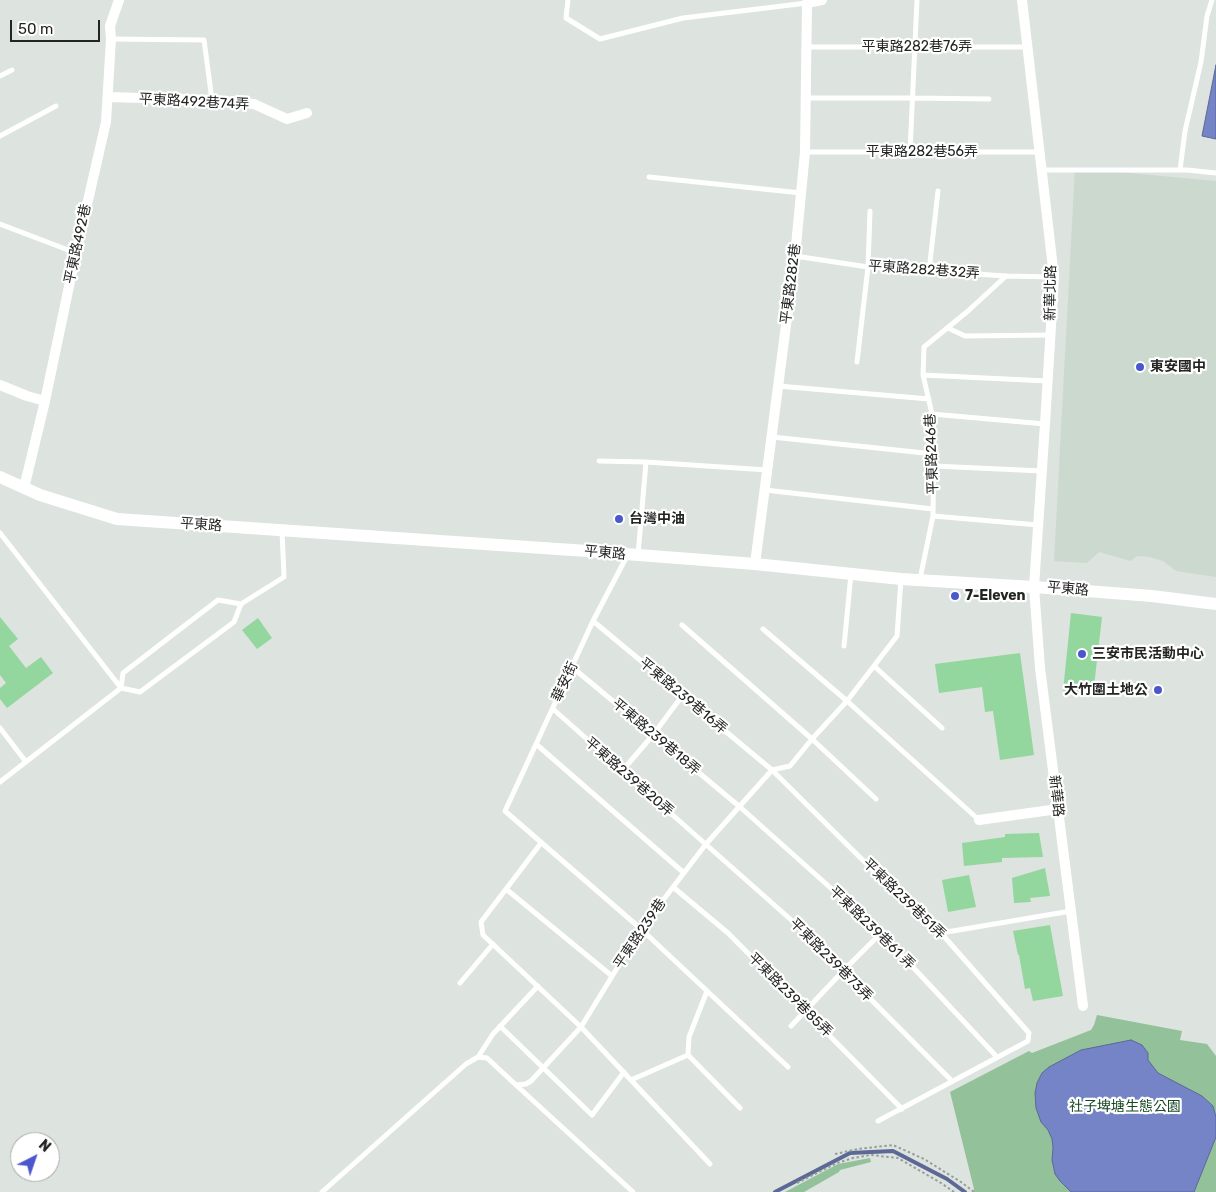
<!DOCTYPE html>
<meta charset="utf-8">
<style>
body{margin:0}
#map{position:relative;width:1216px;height:1192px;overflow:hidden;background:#dde3de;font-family:Rubik,sans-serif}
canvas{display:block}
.north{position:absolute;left:10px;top:1132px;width:50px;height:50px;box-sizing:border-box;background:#fff;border:1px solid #a7a8a7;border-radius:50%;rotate:41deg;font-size:14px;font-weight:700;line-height:20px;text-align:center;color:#232523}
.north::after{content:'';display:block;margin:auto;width:18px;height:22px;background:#4b57cd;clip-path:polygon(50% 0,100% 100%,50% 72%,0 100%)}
.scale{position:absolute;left:10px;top:20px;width:90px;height:22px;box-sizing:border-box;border:2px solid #232523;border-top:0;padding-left:6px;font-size:15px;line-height:18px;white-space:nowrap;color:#232523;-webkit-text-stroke:4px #fff;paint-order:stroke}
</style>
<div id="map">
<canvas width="1216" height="1192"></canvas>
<div class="north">N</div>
<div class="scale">50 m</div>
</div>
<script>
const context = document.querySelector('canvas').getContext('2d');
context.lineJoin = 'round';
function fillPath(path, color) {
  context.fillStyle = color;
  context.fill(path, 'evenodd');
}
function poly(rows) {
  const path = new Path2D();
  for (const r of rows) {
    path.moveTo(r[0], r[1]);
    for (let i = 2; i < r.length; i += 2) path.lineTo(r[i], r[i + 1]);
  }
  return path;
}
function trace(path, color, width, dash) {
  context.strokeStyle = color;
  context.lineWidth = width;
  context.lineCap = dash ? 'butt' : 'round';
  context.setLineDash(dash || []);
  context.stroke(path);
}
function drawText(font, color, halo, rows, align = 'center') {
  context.font = font + ' Rubik,"Noto Sans TC",sans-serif';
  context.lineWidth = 4.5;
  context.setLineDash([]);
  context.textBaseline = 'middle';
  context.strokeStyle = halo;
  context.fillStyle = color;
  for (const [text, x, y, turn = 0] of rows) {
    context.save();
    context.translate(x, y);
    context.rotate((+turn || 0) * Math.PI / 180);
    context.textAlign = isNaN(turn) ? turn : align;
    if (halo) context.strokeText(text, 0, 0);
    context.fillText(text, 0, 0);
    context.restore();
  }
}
fillPath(poly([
 [1075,168,1216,181,1216,577,1176,571,1163,561,1150,557,1137,556,1131,561,1099,552,1087,563,1054,561]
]), '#ccd9ce');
fillPath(poly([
 [1097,1015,1182,1031,1180,1040,1207,1044,1216,1056,1216,1192,973,1192,974,1189,950,1092,1029,1051,1032,1053,1091,1030,1094,1025],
 [870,1158,871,1162,840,1170,839,1172,804,1192,785,1192,838,1164]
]), '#92c19a');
const water = poly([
 [1216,65,1216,139,1202,136,1216,65],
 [1131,1040,1142,1045,1148,1053,1148,1060,1158,1073,1202,1096,1213,1106,1216,1117,1216,1137,1194,1192,1071,1192,1060,1181,1055,1174,1052,1160,1053,1148,1052,1139,1048,1130,1041,1122,1036,1108,1035,1093,1037,1083,1042,1073,1049,1067,1081,1050,1131,1040]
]);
fillPath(water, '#7584c7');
trace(water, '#5c6896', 1);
trace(poly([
 [775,1192,850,1153,893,1151,947,1179,965,1192]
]), '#5c6896', 4);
fillPath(poly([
 [1071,613,1102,617,1093,695,1063,691],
 [0,617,18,639,9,646,26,668,41,657,53,673,7,708,0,699,0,688,6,683,0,675],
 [258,618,272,638,257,649,242,630],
 [1020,653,1034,755,1000,760,993,711,985,712,982,687,939,693,935,664],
 [1039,833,1043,857,1002,858,1002,862,964,866,962,843,1005,837,1005,834],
 [1045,868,1050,896,1030,898,1031,902,1014,903,1012,878],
 [969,875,976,907,948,912,942,880],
 [1050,925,1063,996,1033,1001,1030,988,1025,989,1019,955,1018,955,1013,931]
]), '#93d69e');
trace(poly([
 [835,1154,858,1149,893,1145,924,1159,961,1182,974,1192],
 [797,1183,837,1163,853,1158,871,1155,898,1158,941,1183,954,1192]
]), '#989c99', 2, [2.5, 2.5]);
trace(poly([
 [568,0,566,18,600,39,683,18,807,3],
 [111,39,204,40,212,100],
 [807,47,1027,47],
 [0,76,12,70],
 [806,98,913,98,989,99],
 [0,136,56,106],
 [805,152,1039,152],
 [910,152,917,0],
 [1042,170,1187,170,1216,173],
 [1180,170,1185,131,1201,62,1207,16,1212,0],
 [649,177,801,193],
 [0,224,76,253],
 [795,256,868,267,1006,276,1054,277],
 [929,271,938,191],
 [948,328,965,336,1050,335],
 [857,362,868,267,870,211],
 [923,375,1047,381],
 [778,386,929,399],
 [932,414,1045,424],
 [772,437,934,454],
 [599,461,646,462,767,470],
 [934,466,1042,471],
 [765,490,933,509],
 [933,516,1038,525],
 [0,533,121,688,140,692,234,622,241,604,284,577,282,531],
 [638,555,646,462],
 [627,556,593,621,505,811,641,929,788,1067],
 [920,579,933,516,934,432,932,414,923,375,924,347,968,311,1006,276],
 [593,621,772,770,920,917,941,933,1029,1033,1028,1041,878,1121],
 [682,625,812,739,876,799],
 [763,629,847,701,979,820],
 [844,646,851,574],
 [874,666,942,728],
 [572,667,740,807,881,933,997,1057],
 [553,709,798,926,952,1081],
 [0,728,26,762],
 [536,744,684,873],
 [622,771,653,735,682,696],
 [0,782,121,688,123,673,218,600,241,604],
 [541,843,481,922,483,935,581,1027,710,1164],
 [673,887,728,933,902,1109],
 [506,889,612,976],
 [941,933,1071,911],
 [460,983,493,944],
 [707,991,689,1037,688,1055,740,1108],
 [500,1026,592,1115,624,1072],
 [791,1026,843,971,881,933],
 [478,1057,493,1034,538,986],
 [631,1080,688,1055],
 [516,1085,633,1192],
 [322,1192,466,1064,478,1057,487,1058,516,1085,526,1084,531,1081,581,1027,641,929,706,844,772,770,790,766,812,739,847,701,897,636,901,579]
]), '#fff', 5);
trace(poly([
 [1022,0,1054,277,1045,424,1034,587,1040,668,1083,1006],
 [108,97,212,100,254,104,287,119,307,113],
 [0,385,27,396,45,401],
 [24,488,45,401,76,253,106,122,111,39,110,26,119,0],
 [755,564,795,256,805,152,807,3,822,0],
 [979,820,1058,809]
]), '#fff', 10);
trace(poly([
 [0,477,40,495,117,519,587,551,755,564,901,579,1034,587,1152,596,1216,604]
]), '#fff', 12);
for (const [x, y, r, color] of [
 [1140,367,5,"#4b57cd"],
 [619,519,5,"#4b57cd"],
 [955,596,5,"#4b57cd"],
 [1082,654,5,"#4b57cd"],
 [1158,690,5,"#4b57cd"]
]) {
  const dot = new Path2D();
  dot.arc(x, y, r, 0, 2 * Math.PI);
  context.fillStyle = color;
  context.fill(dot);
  trace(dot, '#fff', 2);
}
drawText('14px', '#232523', '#fff', [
 ["平東路282巷76弄",917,47],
 ["平東路492巷74弄",194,102,3],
 ["平東路282巷56弄",922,152],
 ["平東路492巷",78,244,-78],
 ["平東路282巷32弄",924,270,4],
 ["平東路282巷",791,284,-83],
 ["新華北路",1051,293,-89],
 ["平東路246巷",932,454,-92],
 ["平東路",201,525,4],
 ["平東路",605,553,5],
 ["平東路",1068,589,5],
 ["華安街",565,682,-65],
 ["平東路239巷16弄",683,696,40],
 ["平東路239巷18弄",656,737,40],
 ["平東路239巷20弄",629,777,41],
 ["新華路",1056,796,83],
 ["平東路239巷51弄",904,899,44],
 ["平東路239巷61 弄",872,928,44],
 ["平東路239巷",640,934,-56],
 ["平東路239巷73弄",831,960,45],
 ["平東路239巷85弄",790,995,45]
]);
drawText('bold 14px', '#232523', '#fff', [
 ["東安國中",1150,367],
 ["台灣中油",629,519],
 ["7-Eleven",965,596],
 ["三安市民活動中心",1092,654],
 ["大竹圍土地公",1148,690,"right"]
], 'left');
drawText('14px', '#174723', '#fff', [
 ["社子埤塘生態公園",1125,1107]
]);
</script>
